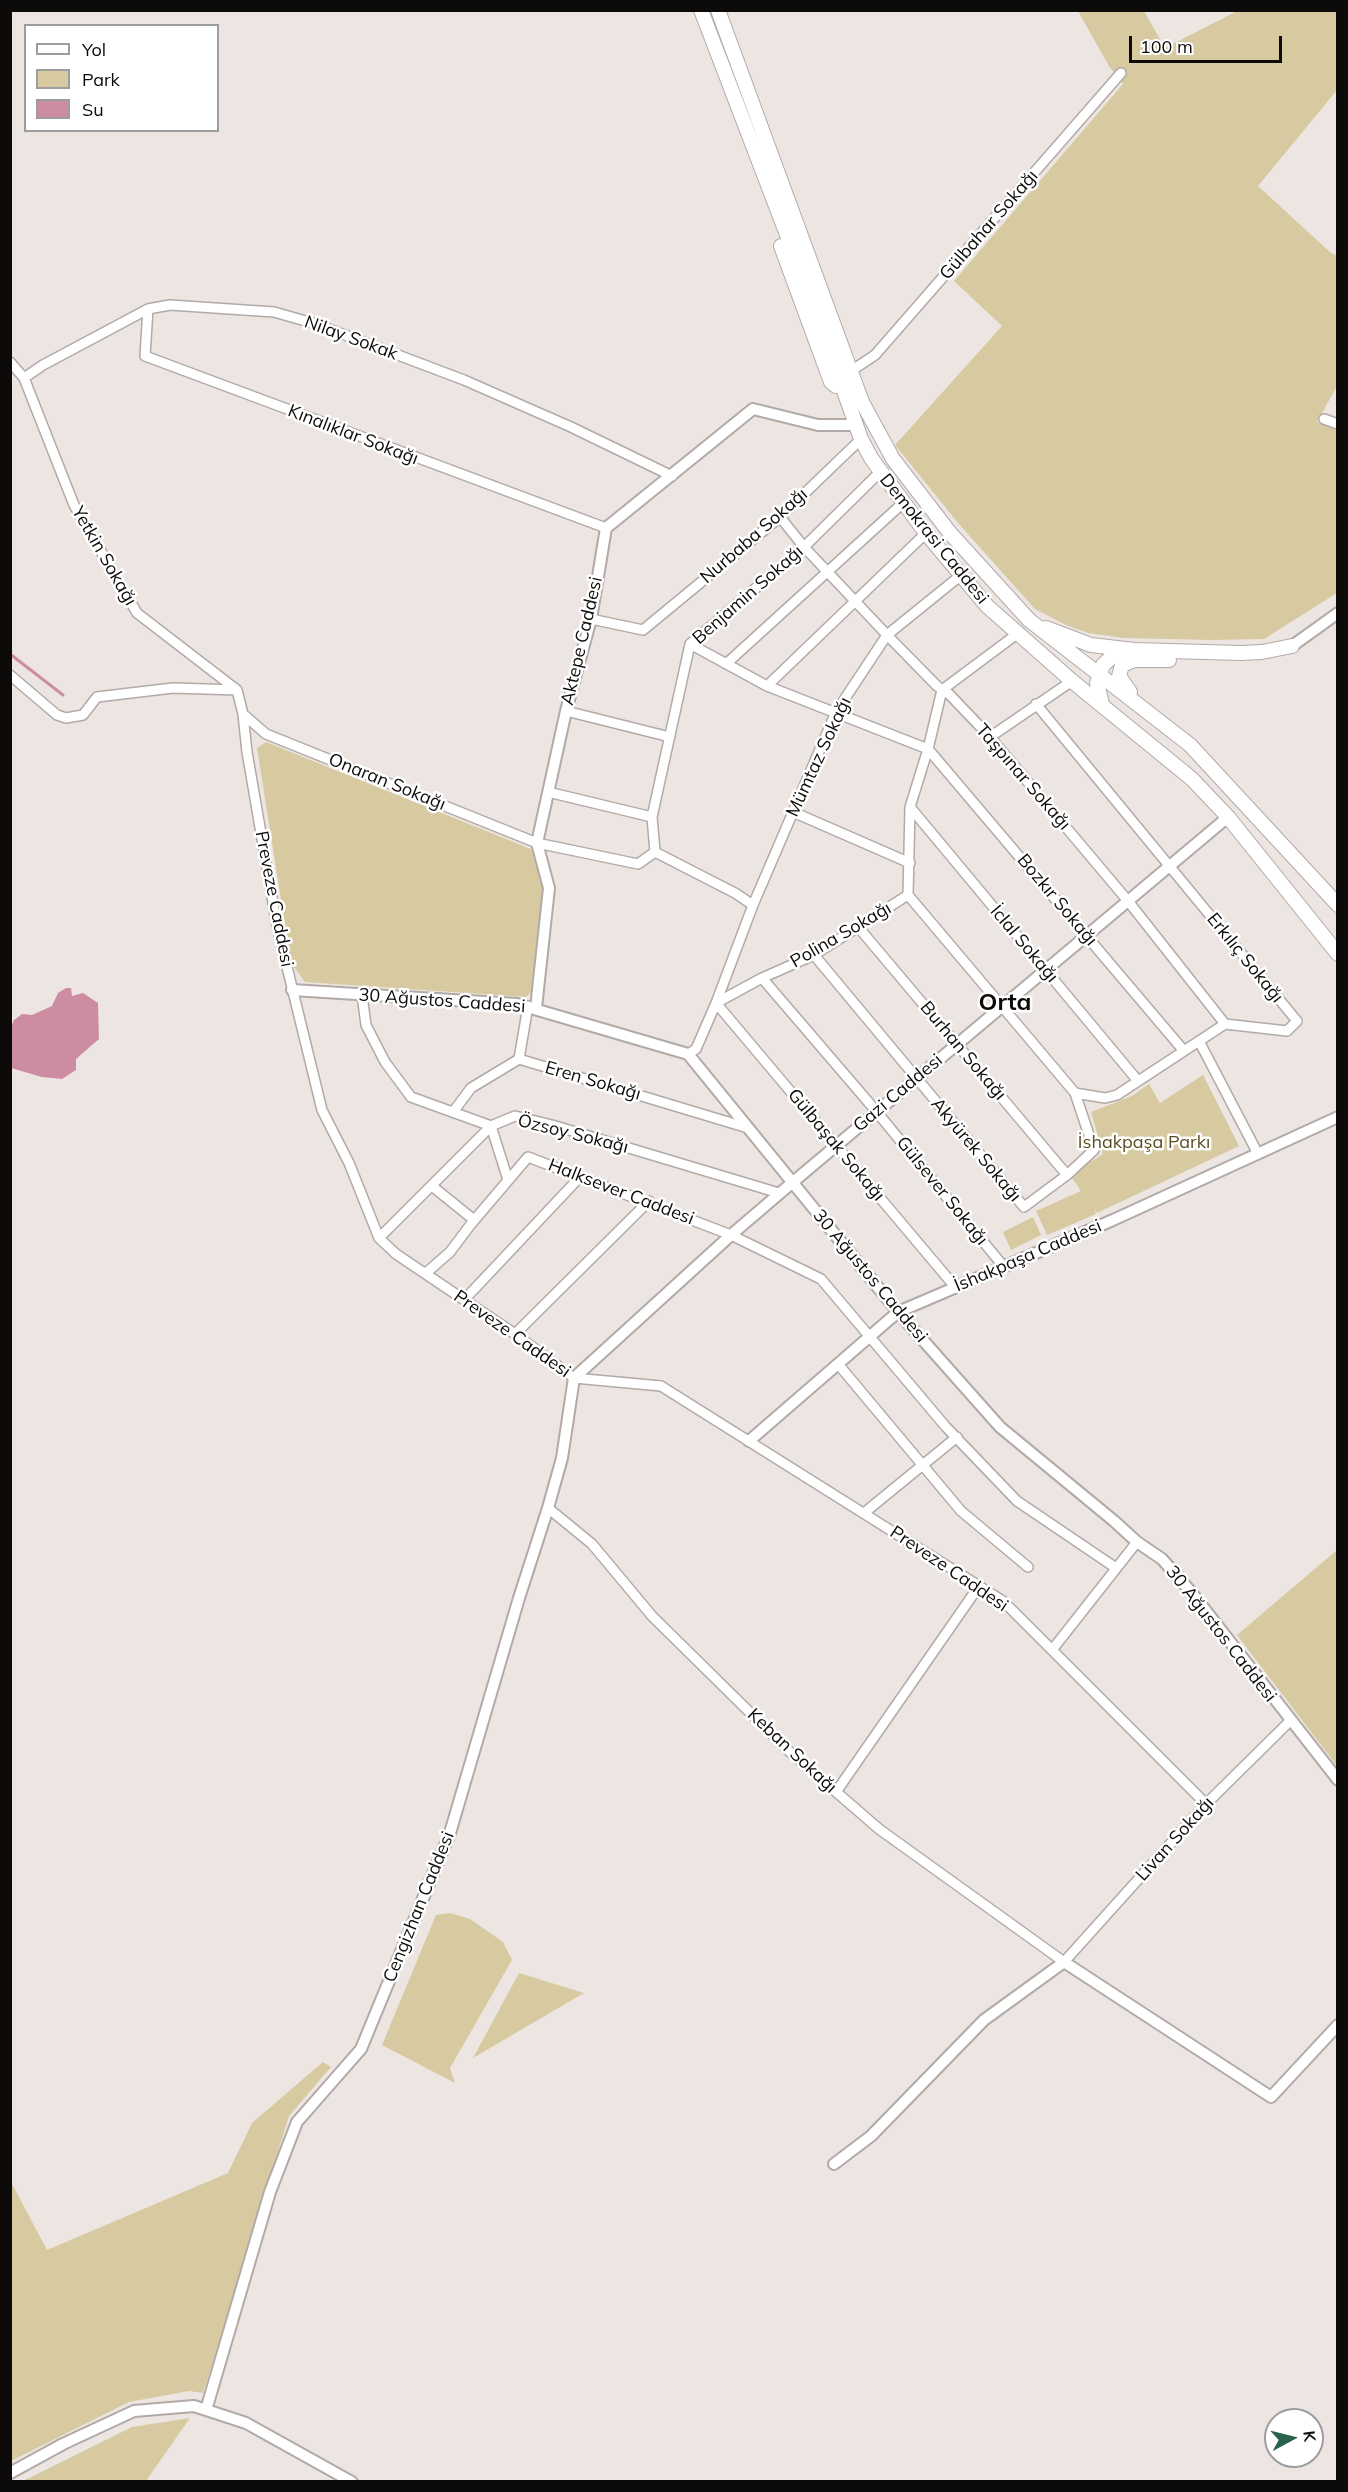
<!DOCTYPE html>
<meta charset="utf-8">
<style>
body{margin:0}
#map{position:relative;width:1348px;height:2492px;overflow:hidden;background:#ede5e2;font-family:Mulish,sans-serif}
canvas{display:block}
.frame{position:absolute;inset:0;border:12px solid #0d0b0a;pointer-events:none}
.legend{position:absolute;left:24px;top:24px;width:195px;height:108px;box-sizing:border-box;background:#fff;border:2px solid #9e9d9d;margin:0;padding:8px 10px;list-style:none;font-size:18px;color:#0d0b0a}
.legend li{display:flex;align-items:center;gap:12px;height:30px}
.legend b{width:30px;border:2px solid #9e9d9d}
.north{position:absolute;left:1264px;top:2408px;width:60px;height:60px;box-sizing:border-box;background:#fff;border:2px solid #9e9d9d;border-radius:50%;rotate:83deg;font-size:16px;font-weight:700;line-height:24px;text-align:center;color:#0d0b0a}
.north::after{content:'';display:block;margin:auto;width:21px;height:27px;background:#2a634c;clip-path:polygon(50% 0,100% 100%,50% 72%,0 100%)}
.scale{position:absolute;left:1129px;top:36px;width:153px;height:27px;box-sizing:border-box;border:3px solid #0d0b0a;border-top:0;padding-left:8px;font-size:18px;line-height:21px;white-space:nowrap;color:#0d0b0a;-webkit-text-stroke:4px #fff;paint-order:stroke}
</style>
<div id="map">
<canvas width="1348" height="2492"></canvas>
<div class="frame"></div>
<ul class="legend">
<li><b style="height:8px;background:#fff"></b>Yol</li>
<li><b style="height:16px;background:#d7caa0"></b>Park</li>
<li><b style="height:16px;background:#cc8ca2"></b>Su</li>
</ul>
<div class="north">K</div>
<div class="scale">100 m</div>
</div>
<script>
const context = document.querySelector('canvas').getContext('2d');
context.lineJoin = 'round';
function fillPath(path, color) {
  context.fillStyle = color;
  context.fill(path, 'evenodd');
}
function poly(rows) {
  const path = new Path2D();
  for (const r of rows) {
    path.moveTo(r[0], r[1]);
    for (let i = 2; i < r.length; i += 2) path.lineTo(r[i], r[i + 1]);
  }
  return path;
}
function trace(path, color, width, dash) {
  context.strokeStyle = color;
  context.lineWidth = width;
  context.lineCap = dash ? 'butt' : 'round';
  context.setLineDash(dash || []);
  context.stroke(path);
}
function drawText(font, color, halo, rows, align = 'center') {
  context.font = font + ' Mulish,sans-serif';
  context.lineWidth = 5;
  context.setLineDash([]);
  context.textBaseline = 'middle';
  context.strokeStyle = halo;
  context.fillStyle = color;
  for (const [text, x, y, turn = 0] of rows) {
    context.save();
    context.translate(x, y);
    context.rotate((+turn || 0) * Math.PI / 180);
    context.textAlign = isNaN(turn) ? turn : align;
    if (halo) context.strokeText(text, 0, 0);
    context.fillText(text, 0, 0);
    context.restore();
  }
}
fillPath(poly([
 [1078,11,1144,11,1165,48,1237,11,1337,11,1337,90,1258,186,1331,253,1337,256,1337,386,1317,422,1337,430,1337,593,1264,639,1212,640,1124,638,1088,633,1066,625,1035,609,958,523,895,445,1002,326,954,281,1123,84,1109,66],
 [266,742,531,849,545,888,531,992,526,997,305,982,291,963,257,748],
 [1203,1075,1239,1146,1097,1213,1094,1208,1096,1214,1047,1235,1036,1211,1081,1191,1070,1175,1103,1154,1091,1112,1132,1096,1149,1084,1160,1103],
 [1033,1217,1041,1235,1011,1250,1003,1232],
 [1337,1550,1337,1766,1237,1635],
 [450,1913,470,1919,503,1942,512,1960,450,2068,455,2083,382,2045,436,1915],
 [519,1973,584,1993,473,2058],
 [323,2062,331,2067,289,2116,203,2393,189,2391,129,2402,11,2461,10,2180,47,2250,228,2173,252,2123],
 [190,2418,146,2481,23,2481,132,2427]
]), '#d7caa0');
fillPath(poly([
 [66,988,71,988,72,996,83,993,98,1003,99,1039,76,1059,76,1070,62,1079,42,1077,11,1068,11,1027,14,1020,22,1014,32,1015,52,1006,58,993]
]), '#cc8ca2');
trace(poly([
 [10,654,63,695]
]), '#cc8ca2', 3);
const minor = poly([
 [148,309,145,356,606,528],
 [10,362,24,378,74,505,137,613,237,690,243,714,247,752,277,926,322,1110,349,1163,379,1238,396,1254,515,1334,574,1378,661,1386,1003,1601,1206,1804],
 [851,371,875,355,1121,73],
 [24,378,43,365,148,309,170,305,274,312,316,324,464,380,571,427,672,476],
 [1324,419,1338,424],
 [780,517,804,547,887,635,937,686,949,694,990,737,1128,901,1225,1024],
 [591,619,643,630,780,517,861,439],
 [690,644,767,686,928,749,1184,1051],
 [726,664,903,503],
 [10,675,57,715,66,718,83,715,97,697,173,688,237,690],
 [767,686,926,533],
 [1036,704,1297,1021,1287,1031,1225,1024,1117,1095,1105,1098,1075,1093],
 [566,711,670,737],
 [243,714,266,734,537,843,638,864,655,852],
 [990,737,1072,681],
 [548,792,652,817,655,852,735,893,753,905],
 [910,807,1138,1081],
 [793,812,910,863],
 [652,817,690,644,804,547,880,472],
 [859,928,1067,1175],
 [814,955,1024,1207,1067,1175,1094,1150,1075,1093,908,895],
 [762,978,876,1111,1004,1267],
 [362,995,366,1025,385,1062,411,1097,491,1126,515,1116,552,1125,779,1193],
 [1199,1041,1257,1152],
 [688,1054,696,1049,716,1003,762,978,814,955,908,895,910,807,928,749,942,690,1017,634],
 [519,1059,528,1006],
 [453,1112,471,1088,519,1059,748,1128],
 [432,1186,474,1220],
 [379,1238,491,1126,508,1180],
 [426,1273,450,1252,471,1224,528,1157,731,1235,821,1279,946,1427,1017,1501,1116,1568],
 [956,1288,716,1003,753,905,836,712,887,635,960,576],
 [464,1300,579,1178],
 [515,1334,649,1201],
 [838,1364,961,1511,1028,1567],
 [548,1508,592,1544,652,1616,790,1752,879,1829,1064,1962,1206,1804,1290,1721],
 [864,1513,957,1437],
 [1052,1650,1137,1542],
 [836,1792,979,1586]
]);
const tertiary = poly([
 [1292,646,1338,613],
 [292,990,517,1004,688,1054,898,1312,1000,1427,1114,1521,1137,1542,1162,1559,1192,1593,1338,1780],
 [536,1008,549,888,537,843,566,711,591,619,606,528,753,409,818,425,856,425],
 [749,1441,898,1312,1113,1220,1338,1117],
 [834,2164,871,2136,984,2020,1064,1962,1271,2097,1338,2025],
 [206,2410,270,2192,297,2122,361,2049,450,1833,519,1598,548,1508,562,1458,574,1378,731,1235,793,1182,1228,817],
 [10,2473,63,2444,134,2411,194,2406,246,2423,352,2482]
]);
const primary = poly([
 [701,10,810,295,861,439,871,458,926,533,987,606,1072,681,1192,779,1228,817,1338,954],
 [718,10,862,402,893,459,950,533,1029,620,1190,745,1338,905],
 [781,246,831,382,836,386,847,384],
 [1046,628,1091,645,1134,650,1241,653,1262,652,1292,646],
 [1130,692,1119,676,1122,665,1134,660,1169,660],
 [1102,704,1097,683,1103,665,1116,653,1126,651]
]);
trace(minor, '#b1aaa7', 12);
trace(tertiary, '#b1aaa7', 14);
trace(primary, '#b1aaa7', 16);
trace(minor, '#fff', 9);
trace(tertiary, '#fff', 10);
trace(primary, '#fff', 14);
drawText('18px', '#0d0b0a', '#fff', [
 ["Gülbahar Sokağı",989,225,-49],
 ["Nilay Sokak",351,338,20],
 ["Kınalıklar Sokağı",353,435,21],
 ["Nurbaba Sokağı",754,536,-41],
 ["Demokrasi Caddesi",934,539,51],
 ["Yetkin Sokağı",104,556,60],
 ["Benjamin Sokağı",748,595,-41],
 ["Aktepe Caddesi",582,641,-77],
 ["Mümtaz Sokağı",819,757,-65],
 ["Taşpınar Sokağı",1023,777,49],
 ["Onaran Sokağı",387,782,22],
 ["Preveze Caddesi",274,899,79],
 ["Bozkır Sokağı",1057,900,50],
 ["Polina Sokağı",841,935,-30],
 ["İclal Sokağı",1024,944,50],
 ["Erkılıç Sokağı",1245,958,51],
 ["30 Ağustos Caddesi",442,1001,4],
 ["Burhan Sokağı",963,1051,50],
 ["Eren Sokağı",593,1081,16],
 ["Gazi Caddesi",898,1093,-40],
 ["Özsoy Sokağı",573,1134,14],
 ["Gülbaşak Sokağı",836,1145,50],
 ["Akyürek Sokağı",976,1150,50],
 ["Gülsever Sokağı",942,1191,51],
 ["Halksever Caddesi",621,1192,21],
 ["İshakpaşa Caddesi",1028,1256,-23],
 ["30 Ağustos Caddesi",870,1276,50],
 ["Preveze Caddesi",512,1334,35],
 ["Preveze Caddesi",949,1569,34],
 ["30 Ağustos Caddesi",1221,1634,52],
 ["Keban Sokağı",792,1751,43],
 ["Livan Sokağı",1175,1839,-48],
 ["Cengizhan Caddesi",419,1907,-68]
]);
drawText('18px', '#5b4d1f', '#fff', [
 ["İshakpaşa Parkı",1144,1143]
]);
drawText('bold 24px', '#0d0b0a', '#fff', [
 ["Orta",1005,1003]
]);
</script>
